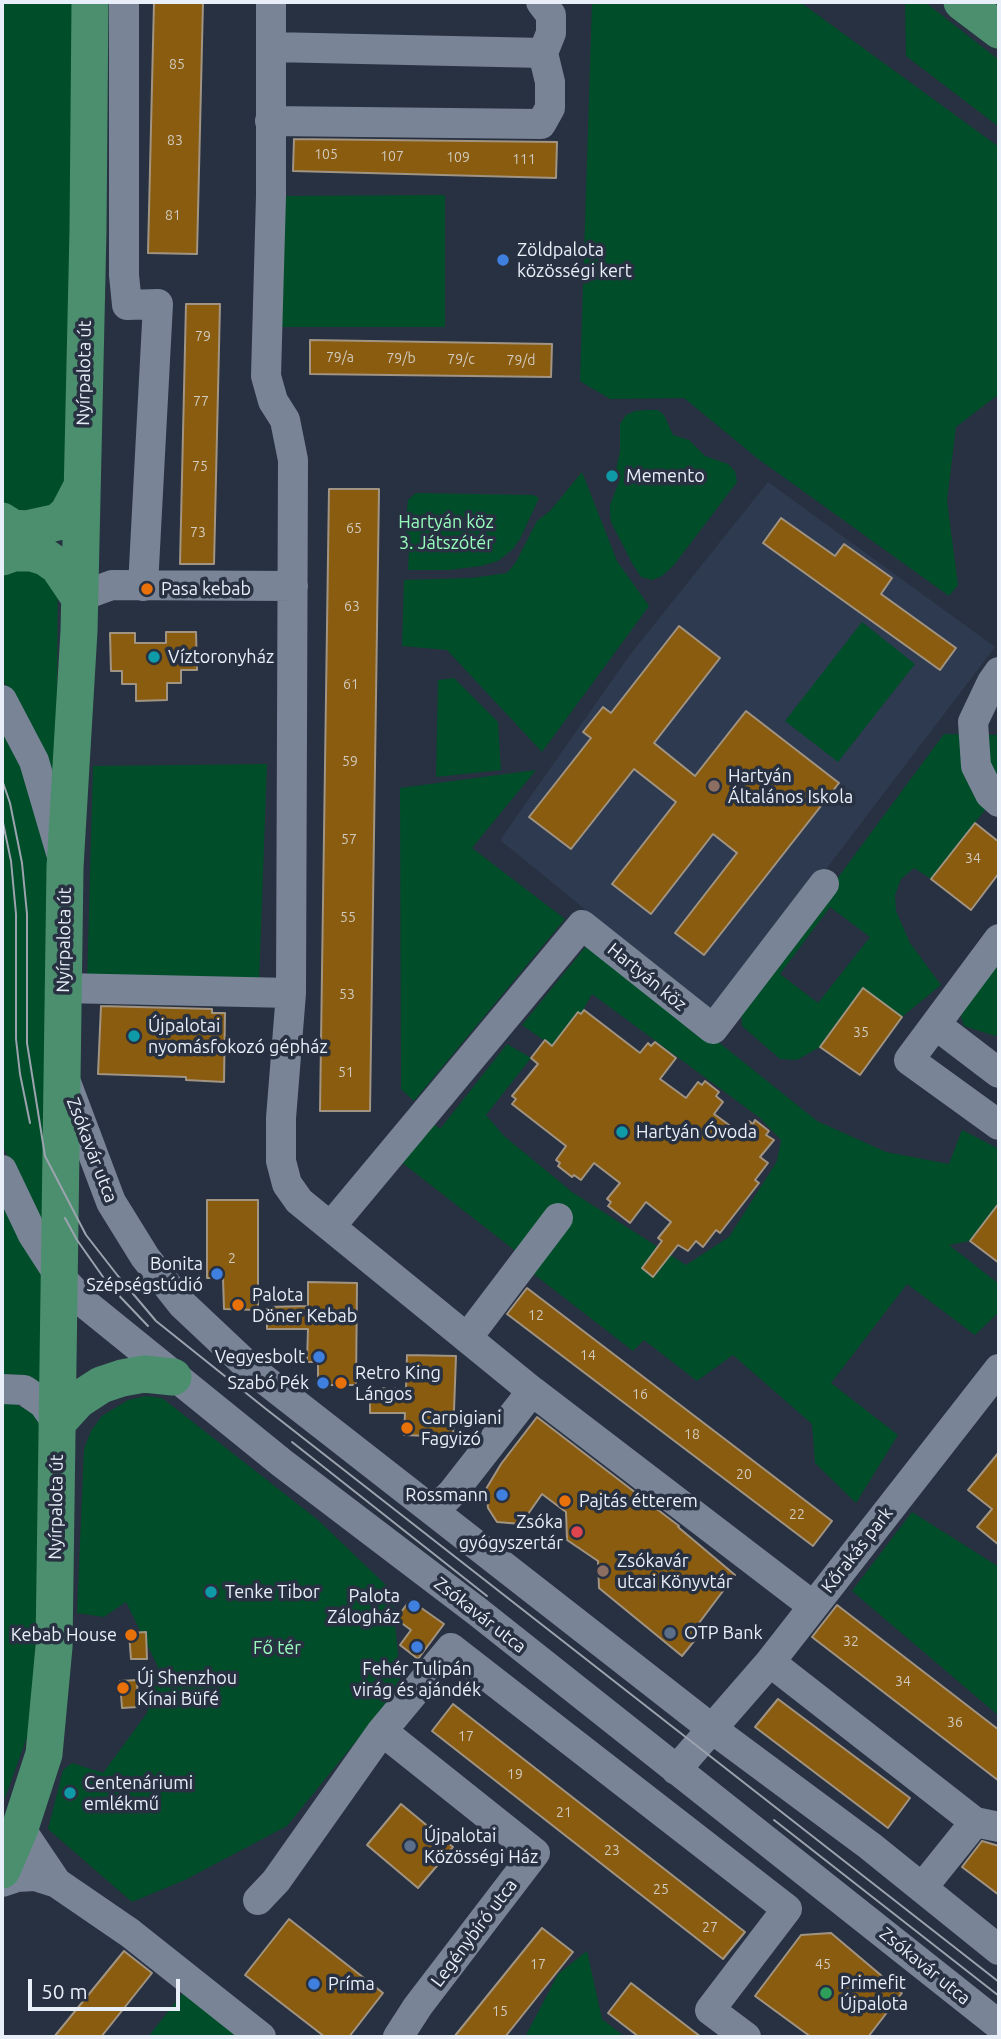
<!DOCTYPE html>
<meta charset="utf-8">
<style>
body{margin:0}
#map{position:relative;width:1001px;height:2039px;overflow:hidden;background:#283141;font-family:Ubuntu,sans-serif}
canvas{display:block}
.frame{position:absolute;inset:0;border:4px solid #e9eff9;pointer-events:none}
.scale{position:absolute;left:28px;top:1979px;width:152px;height:32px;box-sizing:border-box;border:4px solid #e9eff9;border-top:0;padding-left:9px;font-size:21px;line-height:24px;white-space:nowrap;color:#e9eff9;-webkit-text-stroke:5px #283141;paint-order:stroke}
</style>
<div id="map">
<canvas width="1001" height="2039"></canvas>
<div class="frame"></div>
<div class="scale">50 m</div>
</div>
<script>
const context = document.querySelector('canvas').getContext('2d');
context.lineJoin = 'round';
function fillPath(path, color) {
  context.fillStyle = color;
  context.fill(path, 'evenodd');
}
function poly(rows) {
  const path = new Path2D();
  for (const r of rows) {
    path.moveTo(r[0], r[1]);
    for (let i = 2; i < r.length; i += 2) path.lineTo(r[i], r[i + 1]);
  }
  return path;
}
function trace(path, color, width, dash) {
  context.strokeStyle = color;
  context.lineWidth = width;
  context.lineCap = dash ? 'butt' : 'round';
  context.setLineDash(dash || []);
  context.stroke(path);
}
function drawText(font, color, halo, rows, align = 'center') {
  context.font = font + ' Ubuntu,sans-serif';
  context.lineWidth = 7;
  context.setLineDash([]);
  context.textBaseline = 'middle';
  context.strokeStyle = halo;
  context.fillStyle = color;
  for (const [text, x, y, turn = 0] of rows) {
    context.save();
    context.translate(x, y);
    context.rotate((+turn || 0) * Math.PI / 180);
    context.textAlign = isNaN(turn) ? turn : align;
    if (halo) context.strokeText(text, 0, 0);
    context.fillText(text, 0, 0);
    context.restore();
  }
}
fillPath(poly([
 [768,482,995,647,827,868,717,1017,500,840,629,656]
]), '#2e3a4f');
fillPath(poly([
 [4,2,76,2,69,489,58,512,2,510,2,137],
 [592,2,800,2,999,147,999,394,956,427,947,501,958,585,949,596,757,458,684,398,610,399,580,381],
 [905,2,925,2,999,60,999,127,906,56],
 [445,195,445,327,278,327,281,196],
 [646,410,658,410,664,415,673,435,689,440,705,456,728,464,735,471,737,482,674,565,662,576,652,580,641,577,632,563,611,522,610,512,610,505,620,479,616,470,620,451,620,424,626,415,635,411],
 [582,472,617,561,649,606,542,752,447,650,402,646,404,580,472,578,507,573,516,562,537,521,550,511],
 [416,493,533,495,539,498,520,539,513,549,498,561,481,566,449,570,408,570,409,549,405,528,408,500],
 [2,561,58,571,56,810,12,692,2,680],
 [862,622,915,664,838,762,785,721],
 [454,678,498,722,501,770,436,777,438,680],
 [2,721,10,734,54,862,50,1250,2,1144],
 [944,734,999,735,999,792,931,879,914,868,901,879,895,895,896,911,910,943,941,985,902,1017,863,988,820,1047,797,1060,780,1059,742,1026,741,1009],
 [830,907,870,937,818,1003,780,974],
 [267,764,259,982,87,983,93,766],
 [536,770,472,848,565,919,414,1101,401,1089,400,788],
 [591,940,817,1121,886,1152,949,1164,962,1130,999,1149,999,1203,970,1241,949,1245,999,1284,999,1312,975,1335,907,1284,831,1383,898,1435,856,1503,815,1463,812,1424,733,1355,697,1381,644,1340,633,1351,522,1265,522,1256,396,1158,429,1120,440,1129,507,1044,531,1058,486,1115,504,1136,572,1192,686,1265,729,1237,777,1161,781,1140,760,1118,592,994,581,1014,578,1012,564,1030,555,1048,522,1025],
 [999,955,999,1034,995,1036,964,1026,959,1010],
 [2,1184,49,1289,46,1394,33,1383,12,1374,2,1375],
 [146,1396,162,1398,318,1520,392,1591,401,1686,287,1826,185,1880,132,1902,48,1829,63,1770,72,1763,103,1773,147,1713,158,1667,126,1602,104,1617,77,1613,84,1449,91,1431,102,1416,128,1400],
 [10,1401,33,1413,44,1430,38,1707,2,1806,2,1402],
 [912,1512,999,1567,999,1716,852,1591],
 [587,1951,602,2019,625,2037,525,2037,558,1974],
 [185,1990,243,2037,148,2037]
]), '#004d29');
const building = poly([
 [154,2,203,2,197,254,148,253,154,2],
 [294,139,557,142,556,178,293,171,294,139],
 [186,304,220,304,214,564,180,564,186,304],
 [310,340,552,344,551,377,310,374,310,340],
 [329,489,379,489,370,1111,320,1111,329,489],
 [781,518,835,556,844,544,892,578,881,594,956,648,940,670,763,543,781,518],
 [679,626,720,658,654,743,695,776,746,711,839,783,704,955,675,933,737,853,713,834,651,914,612,884,676,802,634,769,571,849,529,817,591,738,583,732,603,707,611,713,679,626],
 [166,632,196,632,197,670,181,670,181,683,167,683,167,700,136,701,136,684,122,684,122,671,111,671,110,633,135,633,135,643,166,643,166,632],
 [975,823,999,842,999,873,971,910,931,879,975,823],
 [863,988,902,1017,860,1075,820,1047,863,988],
 [101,1006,212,1009,212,1013,225,1013,224,1082,186,1080,186,1077,98,1074,101,1006],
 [584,1010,640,1053,648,1043,651,1046,655,1042,676,1058,660,1079,686,1098,698,1082,702,1085,705,1081,719,1092,716,1096,723,1102,714,1114,740,1133,749,1121,753,1124,755,1120,769,1131,766,1135,774,1140,760,1157,768,1163,755,1180,759,1183,720,1233,716,1230,703,1247,696,1241,688,1251,678,1245,653,1277,642,1268,662,1241,658,1238,671,1222,646,1202,630,1223,608,1206,611,1202,607,1199,620,1183,594,1163,581,1180,574,1175,572,1177,558,1166,560,1163,556,1160,566,1146,512,1104,516,1099,512,1096,538,1064,531,1058,545,1040,552,1046,578,1012,581,1014,584,1010],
 [207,1200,258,1200,258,1310,224,1309,223,1278,207,1278,207,1200],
 [999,1203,999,1263,970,1241,999,1203],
 [308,1282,357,1283,356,1385,318,1385,318,1362,307,1362,308,1329,267,1329,267,1307,308,1306,308,1282],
 [527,1288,832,1521,813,1546,507,1314,527,1288],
 [407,1355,456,1356,453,1437,404,1435,405,1413,370,1413,370,1388,406,1389,407,1355],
 [537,1417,679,1526,678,1527,735,1575,693,1631,699,1635,682,1656,599,1588,598,1561,567,1540,566,1512,542,1494,521,1524,497,1522,488,1508,486,1489,501,1464,537,1417],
 [999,1452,999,1545,977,1527,992,1509,968,1490,999,1452],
 [410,1600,444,1624,418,1659,400,1645,411,1630,396,1619,410,1600],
 [837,1605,999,1730,999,1781,812,1637,837,1605],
 [146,1632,147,1659,131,1659,129,1633,146,1632],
 [137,1680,138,1707,122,1708,120,1681,137,1680],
 [778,1699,910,1798,888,1828,755,1727,778,1699],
 [453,1704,745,1932,723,1959,432,1731,453,1704],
 [401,1804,453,1847,418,1888,367,1845,401,1804],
 [982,1841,999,1846,999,1895,962,1867,982,1841],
 [289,1919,383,1993,349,2037,325,2037,245,1975,289,1919],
 [542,1928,573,1952,505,2037,454,2037,542,1928],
 [831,1933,902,1993,868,2037,811,2037,755,1996,801,1935,831,1933],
 [124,1951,152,1973,101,2037,54,2037,124,1951],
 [631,1983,701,2037,639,2037,608,2013,631,1983]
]);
fillPath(building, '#895c0f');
trace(building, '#a29482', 2);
trace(poly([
 [124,2,124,275,127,305,158,304,143,586],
 [271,2,271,196,266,376,273,401,285,420,293,460,291,993,281,1118,281,1161,287,1184,299,1201,532,1391,813,1606],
 [271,47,543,53],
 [270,121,541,124,550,108,550,82,543,53,551,33,551,15,541,2],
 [79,597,112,585,293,586],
 [999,672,992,682,973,722,976,766,990,794,999,802],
 [2,700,34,761,61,853],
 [999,939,909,1060,999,1125],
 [63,988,291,993],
 [936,1025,999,1073],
 [67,1085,111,1202,145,1257,182,1304,251,1369,711,1728,870,1846,999,1950],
 [2,1170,33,1235,60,1277,88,1306,282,1463,478,1612,999,2025],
 [331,1226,582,925,713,1029,824,884],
 [467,1338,558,1218],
 [2,1389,24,1390,43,1403,57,1423],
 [435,1510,453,1492,532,1391],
 [770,1662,975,1822],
 [382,1731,535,1853,418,2006,398,2037],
 [676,1770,770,1662,999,1369],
 [20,1828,57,1883,130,1933,261,2037],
 [2,1882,17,1877,35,1876,57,1883],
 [922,1888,975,1822,999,1827],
 [258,1900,276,1881,382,1731,451,1648,787,1909,710,2010,746,2037]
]), '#798497', 30);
trace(poly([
 [962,2,999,30],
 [2,521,13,528,26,529,58,522,68,513,81,488],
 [2,557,13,553,32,553,45,557,58,566,79,597],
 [57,1423,78,1400,101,1385,122,1378,144,1374,173,1377],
 [2,1870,20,1828,44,1754,54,1647,65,867,79,631,88,230,90,2]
]), '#4c8f6f', 37);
trace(poly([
 [2,780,10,803,22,863,27,914,27,1043,45,1156,86,1235,118,1276,156,1321,266,1409,999,1982],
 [2,818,11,861,16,914,16,1039,20,1074,30,1123],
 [65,1218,77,1240,108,1284,148,1326],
 [292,1442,487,1596],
 [774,1820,999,1996]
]), '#9ba3af', 2);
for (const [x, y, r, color] of [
 [503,260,7,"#3f7fe0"],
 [612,476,7,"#0f9aa8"],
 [147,589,7,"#e8710a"],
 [154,657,7,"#0f9aa8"],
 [714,786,7,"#8d6e63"],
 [134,1036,7,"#0f9aa8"],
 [622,1132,7,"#0f9aa8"],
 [217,1274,7,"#3f7fe0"],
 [238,1305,7,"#e8710a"],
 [319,1357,7,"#3f7fe0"],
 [323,1383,7,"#3f7fe0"],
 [341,1383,7,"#e8710a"],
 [407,1428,7,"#e8710a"],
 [502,1495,7,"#3f7fe0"],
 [565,1501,7,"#e8710a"],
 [577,1532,7,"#e0444e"],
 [603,1571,7,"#8d6e63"],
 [211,1592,7,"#0f9aa8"],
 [414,1606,7,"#3f7fe0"],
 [670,1633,7,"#5c6f8a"],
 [131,1635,7,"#e8710a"],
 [417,1647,7,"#3f7fe0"],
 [123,1688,7,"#e8710a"],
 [70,1793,7,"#0f9aa8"],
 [410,1846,7,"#5c6f8a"],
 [314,1984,7,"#3f7fe0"],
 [826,1993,7,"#2e9e5b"]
]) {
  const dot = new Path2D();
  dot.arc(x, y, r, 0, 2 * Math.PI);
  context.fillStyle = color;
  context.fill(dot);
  trace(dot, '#283141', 2.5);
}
drawText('14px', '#d1cabe', null, [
 ["85",177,64],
 ["83",175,140],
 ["105",326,154],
 ["107",392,156],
 ["109",458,157],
 ["111",524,159],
 ["81",173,215],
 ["79",203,336],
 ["79/a",340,357],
 ["79/b",401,358],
 ["79/c",461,359],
 ["79/d",521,360],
 ["77",201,401],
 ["75",200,466],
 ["65",354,528],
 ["73",198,532],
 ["63",352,606],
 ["61",351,684],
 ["59",350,761],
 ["57",349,839],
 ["34",973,858],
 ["55",348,917],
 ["53",347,994],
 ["35",861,1032],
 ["51",346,1072],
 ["2",232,1258],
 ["12",536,1315],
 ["14",588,1355],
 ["16",640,1394],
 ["18",692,1434],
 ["20",744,1474],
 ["22",797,1514],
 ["32",851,1641],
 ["34",903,1681],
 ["36",955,1722],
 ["17",466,1736],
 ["19",515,1774],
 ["21",564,1812],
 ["23",612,1850],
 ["25",661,1889],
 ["27",710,1927],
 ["17",538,1964],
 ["45",823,1964],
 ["15",500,2011]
]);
drawText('18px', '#e9eff9', '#283141', [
 ["Zöldpalota",517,250],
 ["közösségi kert",517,271],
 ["Memento",626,476],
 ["Pasa kebab",161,589],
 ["Víztoronyház",168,657],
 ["Hartyán",728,776],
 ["Általános Iskola",728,797],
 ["Újpalotai",148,1026],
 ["nyomásfokozó gépház",148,1047],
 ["Hartyán Óvoda",636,1132],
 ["Bonita",203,1264,"right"],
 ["Szépségstúdió",203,1285,"right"],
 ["Palota",252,1295],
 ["Döner Kebab",252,1316],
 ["Vegyesbolt",305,1357,"right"],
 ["Retro King",355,1373],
 ["Lángos",355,1394],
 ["Szabó Pék",309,1383,"right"],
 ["Carpigiani",421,1418],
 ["Fagyizó",421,1439],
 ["Rossmann",488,1495,"right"],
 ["Pajtás étterem",579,1501],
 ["Zsóka",563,1522,"right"],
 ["gyógyszertár",563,1543,"right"],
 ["Zsókavár",617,1561],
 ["utcai Könyvtár",617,1582],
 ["Tenke Tibor",225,1592],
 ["Palota",400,1596,"right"],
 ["Zálogház",400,1617,"right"],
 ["OTP Bank",684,1633],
 ["Kebab House",117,1635,"right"],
 ["Fehér Tulipán",417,1669,"center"],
 ["virág és ajándék",417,1690,"center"],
 ["Új Shenzhou",137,1678],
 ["Kínai Büfé",137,1699],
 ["Centenáriumi",84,1783],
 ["emlékmű",84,1804],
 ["Újpalotai",424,1836],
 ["Közösségi Ház",424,1857],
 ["Primefit",840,1983],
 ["Újpalota",840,2004],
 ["Príma",328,1984]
], 'left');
drawText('18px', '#e9eff9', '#283141', [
 ["Nyírpalota út",84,373,-89],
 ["Nyírpalota út",64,940,-89],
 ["Hartyán köz",647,977,39],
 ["Zsókavár utca",92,1150,69],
 ["Nyírpalota út",56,1507,-89],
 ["Kőrakás park",857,1550,-52],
 ["Zsókavár utca",480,1615,38],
 ["Legénybíró utca",474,1933,-53],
 ["Zsókavár utca",925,1966,39]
]);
drawText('18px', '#98febd', '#283141', [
 ["Hartyán köz",446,522],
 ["3. Játszótér",446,543],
 ["Fő tér",277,1648]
]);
</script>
